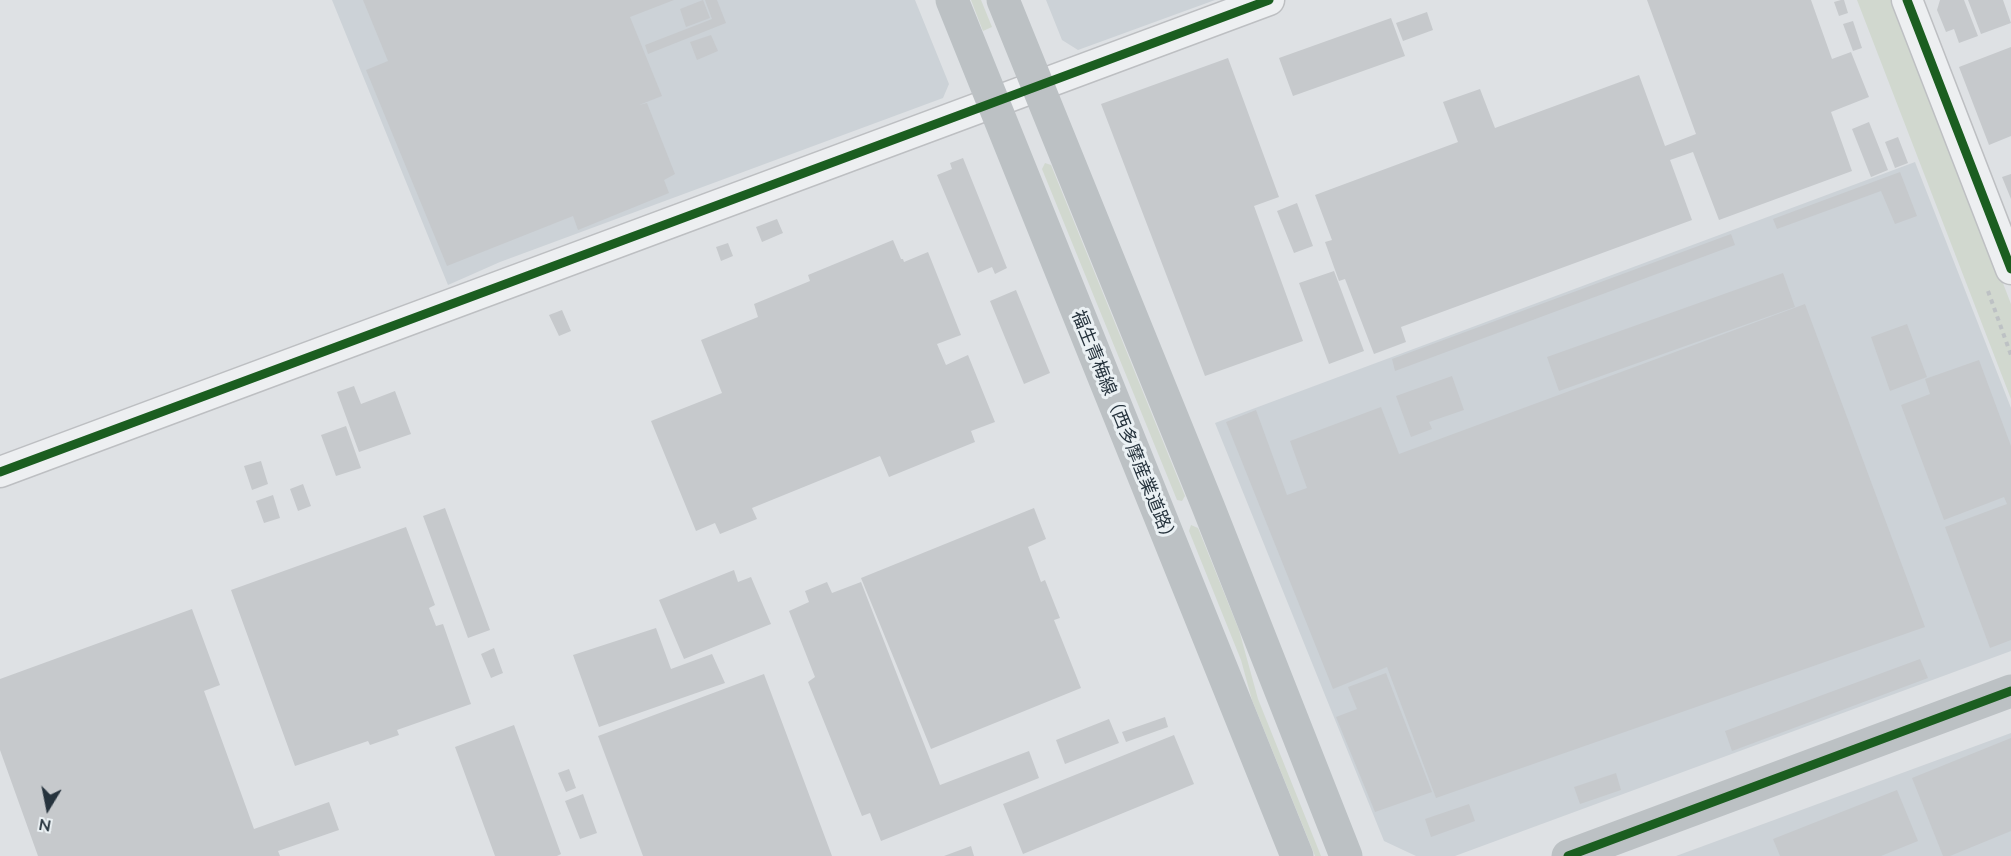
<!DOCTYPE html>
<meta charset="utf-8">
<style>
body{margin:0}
#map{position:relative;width:2011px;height:856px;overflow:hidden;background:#dee1e4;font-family:Mulish,sans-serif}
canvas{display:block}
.north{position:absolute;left:18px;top:778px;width:60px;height:60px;-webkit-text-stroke:4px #ebf1f4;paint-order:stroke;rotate:190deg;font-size:16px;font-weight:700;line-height:24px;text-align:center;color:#26333d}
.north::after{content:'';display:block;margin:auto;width:21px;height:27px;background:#26333d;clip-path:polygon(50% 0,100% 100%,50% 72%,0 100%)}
</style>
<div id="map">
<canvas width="2011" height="856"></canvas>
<div class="north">N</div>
</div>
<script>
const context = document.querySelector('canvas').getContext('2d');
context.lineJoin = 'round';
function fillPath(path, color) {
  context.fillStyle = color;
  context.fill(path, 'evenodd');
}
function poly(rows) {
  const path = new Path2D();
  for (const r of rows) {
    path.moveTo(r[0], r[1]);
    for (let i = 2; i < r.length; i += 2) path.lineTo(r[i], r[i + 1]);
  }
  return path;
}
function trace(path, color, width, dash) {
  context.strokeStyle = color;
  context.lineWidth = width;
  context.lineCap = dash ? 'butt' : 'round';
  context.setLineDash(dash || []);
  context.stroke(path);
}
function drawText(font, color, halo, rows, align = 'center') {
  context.font = font + ' Mulish,"Noto Sans JP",sans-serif';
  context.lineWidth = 6;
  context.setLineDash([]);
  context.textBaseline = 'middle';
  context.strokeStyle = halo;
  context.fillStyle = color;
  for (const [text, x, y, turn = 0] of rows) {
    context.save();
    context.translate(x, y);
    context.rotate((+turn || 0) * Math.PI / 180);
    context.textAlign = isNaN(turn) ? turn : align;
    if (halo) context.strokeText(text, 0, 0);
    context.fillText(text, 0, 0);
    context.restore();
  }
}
fillPath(poly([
 [332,0,915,0,949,84,943,98,500,262,448,285],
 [1046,0,1215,0,1078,50,1062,40],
 [1915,162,2011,408,2011,651,1455,856,1416,856,1384,841,1215,423],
 [2011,733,2011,856,1676,856]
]), '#ccd2d7');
fillPath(poly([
 [971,0,981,0,992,27,983,31],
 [1857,0,1894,0,2011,304,2011,399],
 [1045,163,1051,165,1185,496,1182,501,1177,500,1042,169],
 [1191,525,1198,528,1239,630,1258,699,1321,856,1315,856,1252,700,1241,660,1189,531]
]), '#d1d8cf');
fillPath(poly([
 [363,0,674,0,630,17,662,96,639,105,647,103,675,174,664,180,669,193,578,230,573,216,447,266,366,70,388,61],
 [703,0,710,18,686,27,680,9],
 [705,0,717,0,726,23,648,54,645,45,712,19],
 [1647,0,1811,0,1832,59,1851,52,1869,97,1831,112,1852,171,1719,220,1693,152,1670,160,1692,220,1401,327,1406,342,1374,354,1345,279,1339,281,1325,242,1332,240,1315,195,1458,142,1443,102,1480,89,1495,128,1639,75,1665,146,1696,134],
 [1841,0,1844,0,1848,13,1839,16,1834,2],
 [1940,0,1964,0,1978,36,1959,43,1954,29,1946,32,1937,10],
 [1968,0,2003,0,2011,23,1981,34],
 [1427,12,1433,30,1403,41,1396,23],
 [1391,18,1405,56,1293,96,1279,58],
 [1853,21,1862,48,1853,51,1843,24],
 [711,35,718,51,697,60,690,42],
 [2011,47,2011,136,1989,145,1959,67],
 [1228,58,1279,197,1254,206,1303,341,1205,376,1101,104],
 [1869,122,1888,170,1871,177,1852,129],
 [1898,137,1908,163,1895,168,1885,142],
 [963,158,1007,268,995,274,992,267,978,273,937,175,952,169,950,163],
 [1900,172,1917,216,1895,224,1881,191,1777,229,1773,219],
 [2011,174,2011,199,2002,177],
 [1297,203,1313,246,1294,253,1277,211],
 [777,219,783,233,762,242,756,227],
 [1731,234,1735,245,1395,371,1392,359],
 [893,240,901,259,903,259,904,262,928,252,961,335,937,344,946,365,968,355,995,422,971,431,975,442,889,477,880,456,752,508,757,519,720,534,715,523,696,531,651,421,722,393,701,340,758,317,754,304,810,281,808,275],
 [728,243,733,256,721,261,716,247],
 [1334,271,1364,351,1329,364,1299,283],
 [1783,273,1795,307,1559,391,1547,357],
 [1016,290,1050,373,1024,384,990,301],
 [1805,304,1925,627,1436,798,1387,667,1333,689,1226,422,1256,410,1287,495,1307,488,1290,441,1381,407,1399,454],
 [562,310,571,331,559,336,549,315],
 [1907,324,1927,377,1890,391,1871,337],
 [1979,360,2011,446,2011,640,1990,648,1945,527,2007,504,2004,497,1944,520,1901,405,1930,394,1925,379],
 [1452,376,1464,410,1429,422,1432,429,1411,437,1396,396],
 [354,386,361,404,395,391,411,434,359,452,337,392],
 [346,426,361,468,336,476,321,435],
 [261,461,268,484,252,490,244,466],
 [303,484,311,506,298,511,290,489],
 [273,495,280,518,264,523,256,501],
 [445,508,490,630,468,638,423,516],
 [1034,508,1046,539,1028,547,1041,582,1045,580,1060,618,1054,620,1081,688,931,749,861,578],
 [406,527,435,605,429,608,436,626,443,624,471,704,397,730,399,735,370,745,368,741,295,766,231,590],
 [734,570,738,582,751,577,771,624,684,659,659,600],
 [827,582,832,593,861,582,940,785,1029,751,1039,778,881,841,870,813,862,816,808,682,815,677,789,611,809,602,805,591],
 [192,609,220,685,204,691,254,829,329,802,339,830,278,851,280,856,38,856,0,750,0,679],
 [656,628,671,669,712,654,725,683,599,727,573,655],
 [494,648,503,673,491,678,481,654],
 [1920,659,1928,678,1732,751,1725,731],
 [1386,673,1432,792,1375,812,1336,717,1357,709,1348,687],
 [764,674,832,856,643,856,598,736],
 [1165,717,1168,727,1126,742,1122,732],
 [1109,719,1119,743,1065,764,1056,740],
 [514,725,561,854,557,856,495,856,455,747],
 [1174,735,1194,784,1023,854,1003,804],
 [2011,738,2011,831,1950,856,1943,856,1912,778],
 [569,769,576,788,566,792,558,773],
 [1616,773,1621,790,1580,804,1574,787],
 [1897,790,1918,841,1881,856,1780,856,1773,839],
 [583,794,597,833,580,839,565,801],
 [1469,804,1475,821,1431,837,1425,819],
 [971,846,974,856,944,856]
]), '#c6c9cc');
const street = poly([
 [1907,0,2011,269],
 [0,472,1269,0]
]);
trace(street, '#bdbfc2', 33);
trace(poly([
 [1988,291,2011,355]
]), '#bdc1c4', 4, [4.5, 4.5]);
trace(street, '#edeff1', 30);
trace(poly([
 [952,0,1297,856],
 [1003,0,1208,506,1346,856],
 [1568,856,2011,691]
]), '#bcc1c4', 33);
trace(poly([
 [1907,0,2011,269],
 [0,472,1269,0],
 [1568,856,2011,691]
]), '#1b5e20', 9);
drawText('18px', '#26333d', '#ebf1f4', [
 ["福生青梅線（西多摩産業道路）",1124,428,68]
]);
</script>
